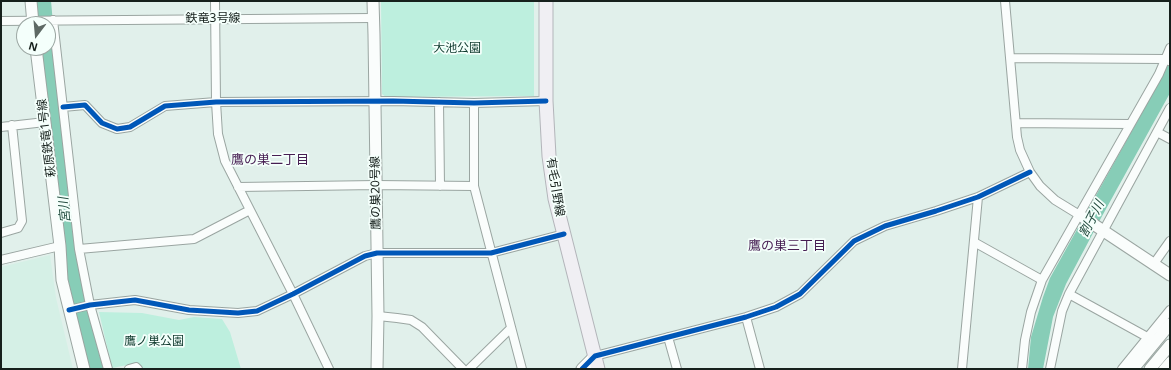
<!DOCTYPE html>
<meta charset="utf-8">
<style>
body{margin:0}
#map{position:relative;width:1171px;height:370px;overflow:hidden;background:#e1f0eb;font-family:"Noto Sans",sans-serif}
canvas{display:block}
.frame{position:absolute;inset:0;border:2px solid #16201c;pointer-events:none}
.north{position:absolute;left:16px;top:16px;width:40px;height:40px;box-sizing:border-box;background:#f4fffb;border:1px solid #9ba6a2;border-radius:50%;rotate:196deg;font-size:11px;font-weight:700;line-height:16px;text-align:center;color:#16201c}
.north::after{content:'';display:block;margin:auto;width:14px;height:18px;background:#5d6964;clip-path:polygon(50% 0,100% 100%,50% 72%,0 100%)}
</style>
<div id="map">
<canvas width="1171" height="370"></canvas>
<div class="frame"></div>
<div class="north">N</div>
</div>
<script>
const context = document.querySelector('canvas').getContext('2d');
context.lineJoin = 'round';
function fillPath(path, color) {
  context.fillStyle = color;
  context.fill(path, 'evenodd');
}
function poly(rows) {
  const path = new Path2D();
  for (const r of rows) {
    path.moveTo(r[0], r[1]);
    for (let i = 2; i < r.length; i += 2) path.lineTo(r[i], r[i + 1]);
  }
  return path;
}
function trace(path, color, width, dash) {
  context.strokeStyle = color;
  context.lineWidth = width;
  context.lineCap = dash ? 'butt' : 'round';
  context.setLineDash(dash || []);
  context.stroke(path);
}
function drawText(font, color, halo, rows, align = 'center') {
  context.font = font + ' "Noto Sans","Noto Sans JP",sans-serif';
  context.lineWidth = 3.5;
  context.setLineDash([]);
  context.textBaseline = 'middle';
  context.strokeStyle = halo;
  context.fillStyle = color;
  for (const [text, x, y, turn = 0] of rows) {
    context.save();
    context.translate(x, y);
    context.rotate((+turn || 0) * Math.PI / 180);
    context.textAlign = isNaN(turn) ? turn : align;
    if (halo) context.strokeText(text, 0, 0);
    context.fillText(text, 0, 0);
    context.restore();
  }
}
fillPath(poly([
 [50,255,56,298,73,369,1,369,1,267]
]), '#d5f0e6');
fillPath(poly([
 [381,1,534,1,534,96,386,97,382,94],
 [99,312,142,313,179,320,194,317,222,319,230,332,241,369,143,369,138,363,112,368]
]), '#bdefde');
fillPath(poly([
 [1170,60,1170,93,1101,218,1066,284,1053,317,1043,369,1028,369,1031,337,1043,297,1050,278,1163,75]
]), '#87cdb7');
trace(poly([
 [43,1,45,24],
 [48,48,69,256,77,302,95,369]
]), '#87cdb7', 16);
const street = poly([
 [215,1,216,102,218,134,225,161,293,294,329,369],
 [1005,1,1017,137,1020,150,1030,172,1040,186,1055,200,1081,216],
 [53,20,79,249,90,305,108,369],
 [1,21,373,18],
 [1011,58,1165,59,1169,61],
 [439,102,440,186],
 [474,103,474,186,522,369],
 [63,107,85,105,102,123,117,129,130,127,165,106,216,102,393,101,474,103,546,101],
 [1016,123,1130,124],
 [1,127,45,122],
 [1157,132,1170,139],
 [238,187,376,185,474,186],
 [1,233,18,228,22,221,12,125],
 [974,242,1042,280],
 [79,249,194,239,250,210],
 [1,260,60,246],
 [1153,265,1170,241],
 [1069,294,1149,338],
 [69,310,90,305,135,300,189,310,238,313,257,311,293,294,365,256,377,253,491,253,564,234],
 [378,316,397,318,411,320,422,327,463,369],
 [746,317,760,369],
 [668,337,677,369],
 [595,356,746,317,776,307,800,294,854,241,885,226,936,211,978,197,1030,172],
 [129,369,136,367,138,369],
 [469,369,511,328],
 [962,369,978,197],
 [1022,369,1025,340,1031,312,1042,280,1159,74,1170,48],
 [1050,369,1062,311,1069,294,1170,108],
 [1122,369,1170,310],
 [1163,369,1170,361]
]);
const secondary = poly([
 [31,1,33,24],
 [373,1,374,35,378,316,377,369],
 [36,48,60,246,62,280,84,369],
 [1081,216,1170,275],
 [582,369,595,356],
 [1133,369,1170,324],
 [1150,369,1170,345]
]);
const primary = poly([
 [546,1,546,101,549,156,555,199,598,369]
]);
trace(street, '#9aa5a1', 10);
trace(secondary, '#9aa5a1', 13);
trace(primary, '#b3b5ba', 15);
trace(street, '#fafdfc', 8);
trace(secondary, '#fafdfc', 11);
trace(primary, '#f0eff3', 13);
trace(poly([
 [63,107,85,105,102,123,117,129,130,127,165,106,216,102,393,101,474,103,546,101],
 [69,310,90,305,135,300,189,310,238,313,257,311,293,294,365,256,377,253,491,253,564,234],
 [582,369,595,356,746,317,776,307,800,294,854,241,885,226,936,211,978,197,1030,172]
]), '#0057b8', 5);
drawText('12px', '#16201c', '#f4fffb', [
 ["鉄竜3号線",213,19],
 ["萩原鉄竜1号線",47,138,-97],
 ["有毛引野線",555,187,81],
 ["鷹の巣20号線",376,193,-91]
]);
drawText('12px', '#0f3a2e', '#f4fffb', [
 ["大池公園",457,49],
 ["鷹ノ巣公園",154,342]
]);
drawText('13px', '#461e52', '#f4fffb', [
 ["鷹の巣二丁目",270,160],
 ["鷹の巣三丁目",787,246]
]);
drawText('italic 13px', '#234c3f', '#f4fffb', [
 ["宮川",65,210,-96],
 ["割子川",1092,219,-63]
]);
</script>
